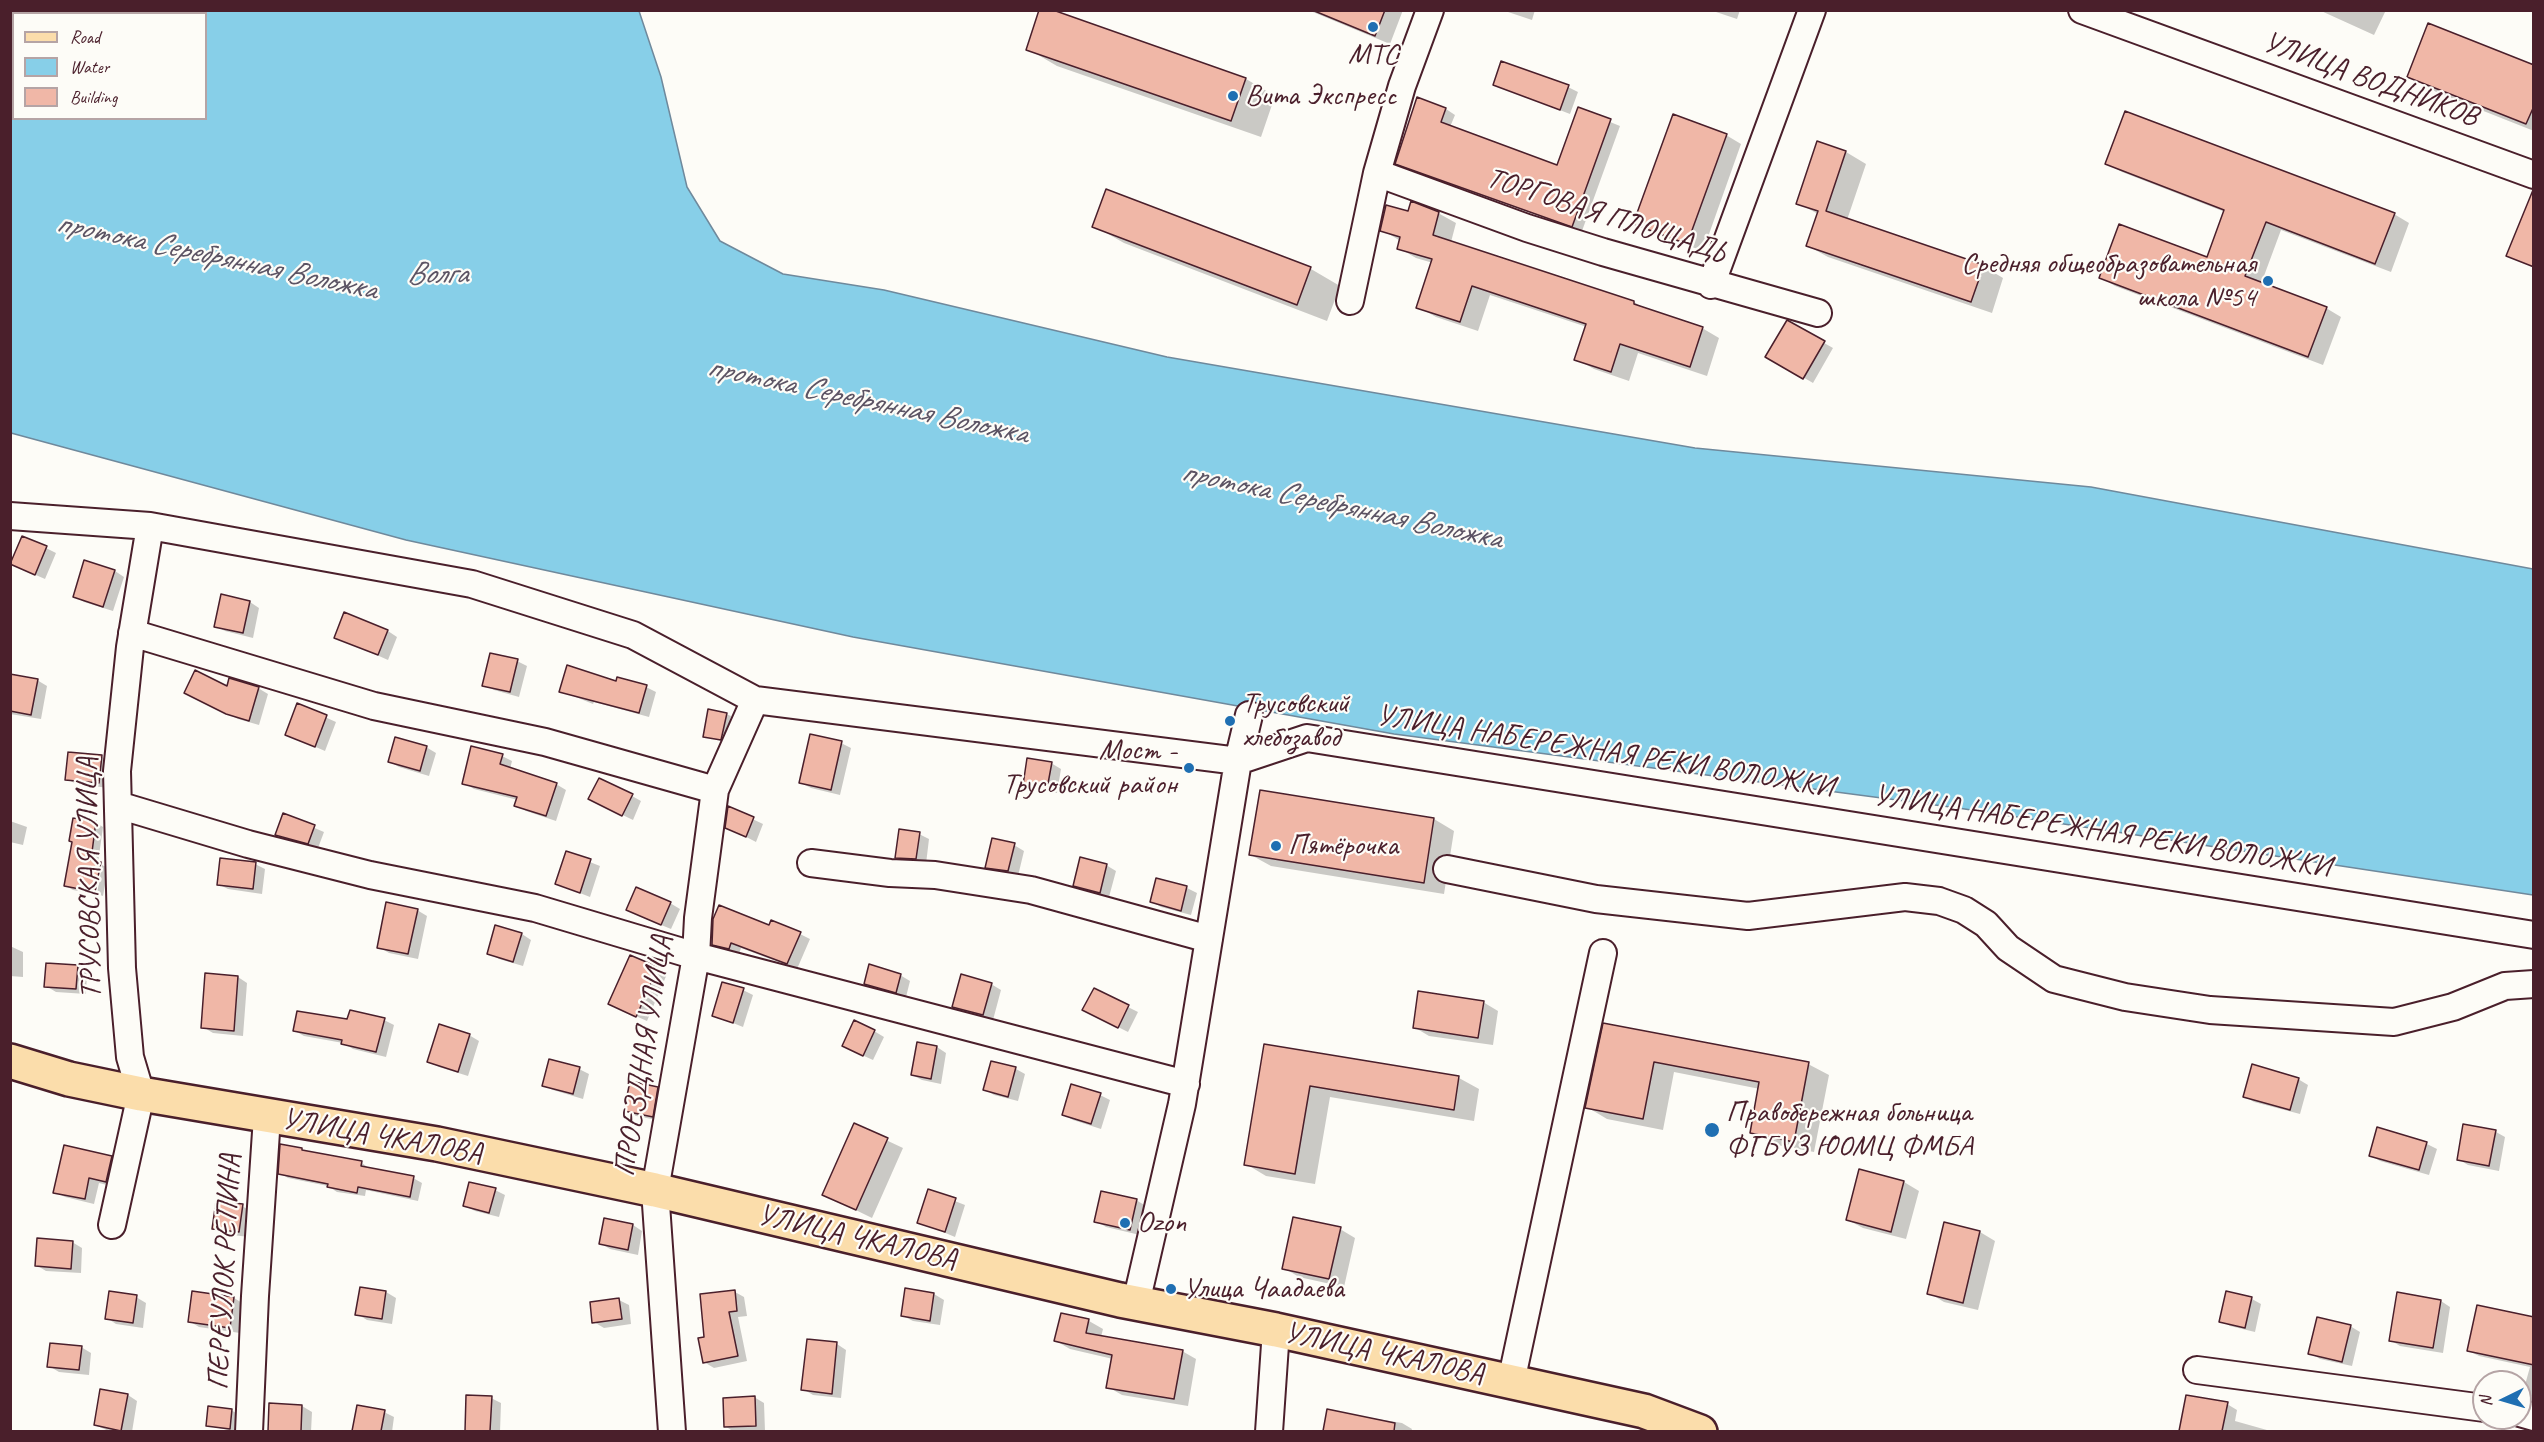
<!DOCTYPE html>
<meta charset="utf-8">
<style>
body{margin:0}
#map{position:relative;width:2544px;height:1442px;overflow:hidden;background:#fdfcf7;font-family:Caveat,sans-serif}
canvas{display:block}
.frame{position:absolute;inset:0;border:12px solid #4a1f2b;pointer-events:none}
.legend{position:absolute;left:12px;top:12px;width:195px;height:108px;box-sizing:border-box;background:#fdfcf7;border:2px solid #b5a4a5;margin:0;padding:8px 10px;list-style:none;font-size:18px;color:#4a1f2b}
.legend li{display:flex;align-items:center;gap:12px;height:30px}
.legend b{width:30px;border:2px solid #b5a4a5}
.north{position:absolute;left:2472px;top:1370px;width:60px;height:60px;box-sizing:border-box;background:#fdfcf7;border:2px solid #b5a4a5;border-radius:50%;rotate:265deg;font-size:16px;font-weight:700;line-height:24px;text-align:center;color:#4a1f2b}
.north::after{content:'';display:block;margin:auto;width:21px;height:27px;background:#1f6fb2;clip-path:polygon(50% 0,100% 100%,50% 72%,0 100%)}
</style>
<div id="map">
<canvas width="2544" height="1442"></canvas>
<div class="frame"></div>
<ul class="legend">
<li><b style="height:8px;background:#fbddab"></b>Road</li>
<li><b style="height:16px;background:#87cfe8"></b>Water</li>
<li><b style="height:16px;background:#f0b7a7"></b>Building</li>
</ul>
<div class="north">N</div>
</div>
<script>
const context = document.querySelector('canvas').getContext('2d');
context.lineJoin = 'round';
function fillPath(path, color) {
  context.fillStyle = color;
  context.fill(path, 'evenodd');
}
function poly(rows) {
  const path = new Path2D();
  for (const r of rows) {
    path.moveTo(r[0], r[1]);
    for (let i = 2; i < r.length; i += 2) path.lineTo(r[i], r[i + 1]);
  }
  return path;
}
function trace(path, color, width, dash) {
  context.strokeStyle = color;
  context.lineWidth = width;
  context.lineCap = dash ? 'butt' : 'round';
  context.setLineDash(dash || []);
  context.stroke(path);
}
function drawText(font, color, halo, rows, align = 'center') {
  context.font = font + ' Caveat,sans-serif';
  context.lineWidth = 4.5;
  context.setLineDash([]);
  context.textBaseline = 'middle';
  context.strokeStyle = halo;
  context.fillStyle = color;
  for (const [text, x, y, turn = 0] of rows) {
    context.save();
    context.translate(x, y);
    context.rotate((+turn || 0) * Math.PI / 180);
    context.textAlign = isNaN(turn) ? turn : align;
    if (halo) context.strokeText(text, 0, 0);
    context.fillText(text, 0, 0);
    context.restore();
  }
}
const water = poly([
 [10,11,639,11,661,77,687,187,720,241,783,274,884,290,1167,357,1695,448,2091,487,2533,569,2533,895,1958,808,1394,734,853,637,406,540,11,433,10,11],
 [14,14,206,14,206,118,14,118,14,14]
]);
fillPath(water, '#87cfe8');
trace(water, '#6f899c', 1.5);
fillPath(poly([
 [1308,10,1403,10,1390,44],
 [1502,10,1535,10,1532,20],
 [1710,10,1740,10,1737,19],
 [2319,10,2386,10,2374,35],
 [1028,49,1246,79,1275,96,1261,137,1057,66],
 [2534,66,2534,131,2438,93,2409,76],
 [1495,85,1568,87,1578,92,1570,114],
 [1446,109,1455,115,1450,127,1558,166,1578,109,1620,126,1582,231,1407,169,1397,163],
 [1726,135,1741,144,1703,251,1650,232,1635,223],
 [1846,152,1866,164,1847,220,1983,266,2003,278,1992,313,1828,257,1808,246,1818,214,1798,203],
 [2107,164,2394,214,2409,223,2391,272,2281,230,2261,284,2326,308,2341,317,2323,365,2115,286,2100,277,2208,259,2225,212,2122,172],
 [1107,191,1311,269,1340,286,1327,321,1124,243,1094,226],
 [1409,213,1438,213,1456,223,1451,242,1634,302,1647,310,1702,328,1719,338,1707,376,1638,353,1629,381,1594,369,1576,359,1587,327,1490,295,1478,331,1436,317,1418,307,1433,263,1416,258,1399,248,1399,240,1382,230],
 [1787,322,1833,348,1813,383,1767,356],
 [46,548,56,553,45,579,22,569],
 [85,562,115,571,124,577,113,611,84,602,75,597],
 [250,602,259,608,253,638,225,631,215,626],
 [388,631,397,637,388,660,336,637],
 [517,661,527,666,519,697,494,690,484,685],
 [10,675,37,680,47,686,41,719,10,714],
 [617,682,646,687,656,692,649,717,594,702,593,704,561,691],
 [258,688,268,694,259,725,238,719,196,698],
 [298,705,336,722,325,751,286,734],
 [726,714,731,716,725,742,705,736],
 [841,743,851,748,840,795,811,788,801,783],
 [426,747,436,753,429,776,399,767,390,762],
 [502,756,512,761,510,769,556,784,566,790,556,821,526,811,516,805,518,800,474,789,464,783],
 [102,757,111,762,109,788,76,784,67,779],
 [1051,763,1061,769,1057,793,1034,790,1025,784],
 [632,796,641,801,633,820,600,804],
 [729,808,763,824,756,842,727,827],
 [284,815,324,832,318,848,287,840,277,835],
 [1434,819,1454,831,1444,894,1271,866,1251,855],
 [10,821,27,827,23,845,10,842],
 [95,822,103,827,98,863,101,864,99,864,94,894,73,890,66,886],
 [919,834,929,839,926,864,906,863,896,857],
 [1014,845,1024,851,1018,876,996,872,986,867],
 [567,853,600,866,590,897,557,884],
 [255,864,265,869,262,894,228,889,218,884],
 [102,865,108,868,103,896,97,894],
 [1106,865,1116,871,1109,897,1085,891,1075,885],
 [1157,880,1187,888,1197,893,1191,915,1161,907,1152,902],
 [670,903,680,909,671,929,637,915],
 [417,910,427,916,418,959,389,953,379,947],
 [770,927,800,934,810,939,797,969,741,948,739,954,723,949,713,944],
 [522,934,531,940,523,966,499,959,489,953],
 [10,946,23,952,23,977,10,976],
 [631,957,667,974,647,1021,620,1009],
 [77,966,87,972,86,994,56,992,46,986],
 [900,975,910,981,906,997,875,989,866,984],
 [238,977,247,983,243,1036,213,1033,203,1027],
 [991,984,1001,990,993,1020,963,1012,953,1007],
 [743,990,753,995,743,1027,713,1015],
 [1483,1002,1498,1011,1493,1045,1429,1036,1414,1027],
 [1128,1007,1138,1012,1128,1032,1094,1015],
 [384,1020,394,1025,386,1057,353,1049,343,1043,304,1036,295,1031,348,1021],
 [1604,1025,1808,1064,1829,1075,1814,1152,1772,1144,1752,1133,1760,1089,1674,1072,1663,1130,1607,1119,1587,1107],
 [874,1031,884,1037,873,1060,853,1051],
 [469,1035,479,1041,468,1076,439,1067,429,1062],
 [1265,1046,1459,1078,1479,1089,1474,1121,1330,1097,1315,1184,1266,1176,1246,1164],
 [937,1047,946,1053,941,1084,922,1080,912,1075],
 [992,1062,1016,1069,1025,1074,1018,1101,994,1095,985,1089],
 [579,1069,589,1074,583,1099,553,1090,543,1085],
 [2298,1079,2308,1085,2300,1114,2254,1102,2244,1096],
 [657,1088,667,1094,662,1121,636,1116,626,1110],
 [1100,1095,1110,1100,1101,1129,1073,1120,1063,1114],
 [854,1125,903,1148,872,1218,823,1194],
 [2378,1129,2427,1144,2437,1149,2429,1175,2380,1161,2370,1155],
 [2496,1132,2505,1137,2499,1171,2468,1165,2458,1159],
 [302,1150,307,1153,362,1163,370,1169,413,1178,422,1183,418,1201,366,1190,365,1196,337,1192,328,1186,288,1178,280,1173],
 [111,1157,121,1163,115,1187,99,1183,94,1204,65,1197,55,1192],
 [1904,1182,1919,1191,1906,1239,1863,1228,1848,1220],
 [495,1190,505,1195,499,1217,475,1211,465,1206],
 [929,1191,965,1205,955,1237,919,1222],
 [1136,1200,1146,1206,1140,1235,1106,1227,1096,1221],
 [242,1206,252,1212,249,1237,224,1234,214,1228],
 [1945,1224,1980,1232,1995,1241,1978,1310,1944,1302,1929,1293],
 [633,1225,642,1231,638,1255,610,1249,600,1243],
 [1340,1229,1355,1238,1344,1287,1299,1277,1284,1268],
 [72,1242,82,1248,81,1273,46,1271,36,1265],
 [907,1290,934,1294,944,1300,940,1325,913,1321,903,1316],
 [386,1292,396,1298,392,1324,367,1320,357,1314],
 [735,1292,744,1297,747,1316,738,1317,747,1361,714,1368,704,1362,706,1338],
 [193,1293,234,1298,244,1304,240,1333,199,1327,189,1321],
 [136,1297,146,1303,143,1328,116,1324,107,1318],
 [2252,1299,2261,1304,2255,1332,2230,1326,2221,1321],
 [619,1300,629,1305,631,1324,604,1328,594,1322],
 [2441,1301,2450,1307,2443,1353,2400,1346,2390,1340],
 [1089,1321,1103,1329,1101,1337,1182,1351,1196,1359,1188,1406,1122,1395,1108,1387,1113,1359,1070,1349,1056,1341],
 [2350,1326,2360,1332,2352,1366,2320,1359,2310,1353],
 [837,1344,846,1350,841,1398,813,1395,803,1389],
 [81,1347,91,1353,89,1375,59,1372,49,1366],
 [2534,1349,2534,1398,2523,1392,2530,1367,2479,1356,2469,1351],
 [128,1395,137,1401,132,1432,111,1432,95,1425],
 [2187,1396,2227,1404,2237,1410,2235,1421,2274,1432,2181,1432],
 [468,1397,491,1398,501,1403,500,1432,466,1432],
 [754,1397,764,1403,765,1431,734,1432,725,1426],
 [271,1405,302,1406,312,1412,311,1432,270,1432],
 [231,1410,236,1413,234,1431,208,1426],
 [1329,1411,1402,1423,1412,1429,1411,1432,1324,1432],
 [384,1412,394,1417,392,1432,354,1431]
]), '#0003');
const building = poly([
 [1039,10,1053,10,1246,78,1231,121,1026,50,1039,10],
 [1312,10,1385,10,1375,36,1312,10],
 [2428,23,2534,65,2534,106,2526,124,2407,77,2428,23],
 [1501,61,1569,85,1560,110,1493,85,1501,61],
 [1417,97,1446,108,1441,122,1557,165,1578,107,1611,119,1572,227,1395,164,1417,97],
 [2125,111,2395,213,2375,264,2266,222,2245,276,2327,307,2308,357,2099,278,2119,224,2207,257,2224,210,2105,164,2125,111],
 [1673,114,1727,134,1687,244,1633,224,1673,114],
 [1817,141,1846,151,1826,211,1984,265,1971,302,1806,246,1818,211,1796,204,1817,141],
 [1106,189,1311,267,1297,305,1092,227,1106,189],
 [2533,190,2534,190,2534,267,2506,256,2533,190],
 [1411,201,1439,212,1433,235,1634,301,1634,304,1703,327,1690,367,1620,344,1611,372,1574,360,1586,324,1472,286,1460,322,1416,308,1432,259,1397,249,1400,237,1380,231,1386,205,1408,211,1411,201],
 [1787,320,1825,341,1803,379,1765,357,1787,320],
 [22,536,47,546,35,575,10,564,22,536],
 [84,560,115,570,103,607,73,597,84,560],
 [221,594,250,601,243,633,214,627,221,594],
 [344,612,388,630,378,655,334,638,344,612],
 [490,653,518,659,510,692,482,686,490,653],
 [567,665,616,681,617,677,647,685,639,713,559,692,567,665],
 [195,670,227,686,229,678,259,687,249,721,226,714,184,693,195,670],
 [10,674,38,679,31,715,10,711,10,674],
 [297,703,327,715,315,747,285,735,297,703],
 [708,709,727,713,721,740,703,737,708,709],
 [810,734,842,741,831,790,799,783,810,734],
 [395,737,427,746,420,771,388,762,395,737],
 [471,746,503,754,500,764,557,783,546,816,514,806,517,797,462,784,471,746],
 [68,752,102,755,99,783,65,780,68,752],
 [1027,758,1052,762,1047,789,1023,785,1027,758],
 [599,778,633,794,622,816,588,799,599,778],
 [1260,790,1434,818,1424,883,1249,855,1260,790],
 [728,806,754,817,746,837,725,828,728,806],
 [283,813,315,825,308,844,275,835,283,813],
 [73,818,96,821,91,860,101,862,95,892,64,886,72,842,69,841,73,818],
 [899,829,920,832,916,859,895,858,899,829],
 [992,838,1015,843,1008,871,985,868,992,838],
 [566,851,591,859,580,893,555,884,566,851],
 [1080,857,1107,864,1100,893,1073,886,1080,857],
 [220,858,256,862,253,889,217,885,220,858],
 [1156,878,1187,886,1181,911,1150,902,1156,878],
 [636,887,671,902,661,925,626,910,636,887],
 [386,902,418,909,408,954,377,948,386,902],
 [719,905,769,925,771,920,801,932,787,964,731,943,729,949,712,945,713,919,719,905],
 [495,925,522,933,513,962,487,954,495,925],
 [630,955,658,967,636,1017,608,1004,630,955],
 [46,963,78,965,76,989,44,987,46,963],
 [869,964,901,974,896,993,864,984,869,964],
 [205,973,238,976,234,1031,201,1028,205,973],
 [961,974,992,983,983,1015,952,1007,961,974],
 [722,982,744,988,733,1023,712,1016,722,982],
 [1094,988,1129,1005,1118,1028,1082,1010,1094,988],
 [1418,991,1484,1001,1478,1038,1413,1028,1418,991],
 [350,1010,385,1018,376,1052,341,1044,342,1040,293,1031,297,1011,347,1019,350,1010],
 [854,1020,875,1030,863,1056,842,1046,854,1020],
 [1603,1023,1809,1062,1794,1142,1750,1133,1759,1082,1654,1062,1643,1119,1585,1108,1603,1023],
 [439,1024,470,1034,458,1072,427,1062,439,1024],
 [917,1042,937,1046,931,1079,911,1075,917,1042],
 [1264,1044,1459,1076,1454,1110,1310,1086,1295,1174,1244,1165,1264,1044],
 [549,1059,580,1067,573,1094,542,1086,549,1059],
 [991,1061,1016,1067,1008,1097,983,1090,991,1061],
 [2252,1064,2299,1078,2290,1110,2243,1097,2252,1064],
 [630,1081,658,1087,653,1117,624,1111,630,1081],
 [1071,1084,1101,1093,1091,1124,1062,1115,1071,1084],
 [854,1123,888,1138,856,1210,822,1195,854,1123],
 [2463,1124,2496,1130,2489,1166,2457,1160,2463,1124],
 [2377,1127,2427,1142,2419,1170,2369,1156,2377,1127],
 [280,1144,302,1148,302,1150,362,1161,361,1166,414,1176,410,1197,358,1187,357,1193,327,1187,328,1184,278,1174,280,1144],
 [64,1145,112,1156,106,1182,89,1178,85,1199,53,1193,64,1145],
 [1859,1169,1904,1181,1891,1232,1846,1220,1859,1169],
 [469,1182,496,1188,489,1213,463,1206,469,1182],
 [928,1189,956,1198,945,1232,917,1223,928,1189],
 [1101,1191,1137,1199,1130,1230,1094,1222,1101,1191],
 [216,1201,243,1204,239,1232,212,1229,216,1201],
 [1293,1217,1341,1227,1329,1279,1282,1269,1293,1217],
 [604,1218,633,1224,628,1250,599,1244,604,1218],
 [1944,1222,1980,1231,1963,1303,1927,1294,1944,1222],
 [37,1238,73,1241,71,1269,35,1266,37,1238],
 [360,1287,386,1291,382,1319,355,1315,360,1287],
 [905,1288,934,1293,930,1321,901,1316,905,1288],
 [735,1290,737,1311,729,1312,738,1356,703,1363,698,1338,704,1337,700,1294,735,1290],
 [109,1291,137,1295,133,1323,105,1319,109,1291],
 [192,1291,234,1297,230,1328,188,1322,192,1291],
 [2226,1291,2252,1297,2245,1328,2219,1322,2226,1291],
 [2397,1292,2441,1300,2433,1348,2389,1341,2397,1292],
 [619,1298,622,1319,592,1323,590,1302,619,1298],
 [2477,1305,2534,1317,2534,1365,2467,1351,2477,1305],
 [1061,1313,1089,1319,1086,1333,1183,1350,1174,1399,1106,1388,1112,1355,1054,1341,1061,1313],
 [2317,1317,2351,1325,2342,1362,2308,1354,2317,1317],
 [807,1339,837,1342,832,1394,801,1390,807,1339],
 [50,1343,82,1346,79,1370,47,1367,50,1343],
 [100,1389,128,1394,121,1431,94,1425,100,1389],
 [466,1395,492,1396,490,1431,465,1431,466,1395],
 [2186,1395,2228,1402,2222,1431,2179,1431,2186,1395],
 [755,1396,756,1426,724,1427,723,1398,755,1396],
 [269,1403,302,1405,301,1431,268,1431,269,1403],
 [357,1405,385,1410,381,1431,352,1431,357,1405],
 [208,1406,232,1409,230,1429,206,1426,208,1406],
 [1327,1409,1395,1423,1394,1431,1323,1431,1327,1409]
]);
fillPath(building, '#f0b7a7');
trace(building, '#4a1f2b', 1.5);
const street = poly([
 [2082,10,2534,175],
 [1377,173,1527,228,1603,252,1818,313],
 [1711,285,1812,10],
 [1350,301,1377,173,1402,86,1430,10],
 [10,516,150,526,472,584,633,635,755,700,1238,761,1307,738,2534,935],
 [132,633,374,706,545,742,715,790],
 [118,805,248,844,370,875,535,908,696,956,1186,1084],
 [811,863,890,873,935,875,1031,890,1209,939],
 [1447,869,1596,899,1748,916,1905,897,1939,901,1964,910,1986,924,2008,948,2054,979,2125,997,2210,1010,2394,1022,2453,1007,2505,986,2534,984],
 [112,1225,141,1094,130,1057,122,968,117,771,130,647,150,526],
 [1136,1303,1182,1104,1238,761,1249,715],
 [2197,1370,2484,1408],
 [1511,1382,1603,953],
 [2520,1413,2534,1417],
 [249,1432,255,1296,267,1117],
 [672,1432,655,1190,696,956,698,918,715,790,755,700],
 [1269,1432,1276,1330]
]);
const primary = poly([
 [10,1061,69,1079,141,1094,437,1144,655,1190,1120,1300,1276,1330,1644,1411,1700,1432]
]);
trace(street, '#4a1f2b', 30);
trace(primary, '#4a1f2b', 38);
trace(street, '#fdfcf7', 26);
trace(primary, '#fbddab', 33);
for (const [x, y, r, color] of [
 [1373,27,6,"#1f6fb2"],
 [1233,96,6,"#1f6fb2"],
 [2268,281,6,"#1f6fb2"],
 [1230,721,6,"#1f6fb2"],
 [1189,768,6,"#1f6fb2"],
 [1276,846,6,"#1f6fb2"],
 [1712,1130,8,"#1f6fb2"],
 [1125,1223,6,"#1f6fb2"],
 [1171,1289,6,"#1f6fb2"]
]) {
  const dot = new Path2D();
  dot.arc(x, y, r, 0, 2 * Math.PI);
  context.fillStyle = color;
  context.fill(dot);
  trace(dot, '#fdfcf7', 2);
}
drawText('30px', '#4a1f2b', '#fdfcf7', [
 ["МТС",1373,55,"center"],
 ["Вита Экспресс",1245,96],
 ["Средняя общеобразовательная",2256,264,"right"],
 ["школа №54",2256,298,"right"],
 ["Трусовский",1242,704],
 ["хлебозавод",1242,738],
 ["Мост -",1177,751,"right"],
 ["Трусовский район",1177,785,"right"],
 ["Пятёрочка",1288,846],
 ["Правобережная больница",1726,1113],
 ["ФГБУЗ ЮОМЦ ФМБА",1726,1147],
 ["Ozon",1137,1223],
 ["Улица Чаадаева",1183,1289]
], 'left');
drawText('30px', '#4a1f2b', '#fdfcf7', [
 ["УЛИЦА ВОДНИКОВ",2370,80,20],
 ["ТОРГОВАЯ ПЛОЩАДЬ",1606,216,18],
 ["УЛИЦА НАБЕРЕЖНАЯ РЕКИ ВОЛОЖКИ",1605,752,9],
 ["УЛИЦА НАБЕРЕЖНАЯ РЕКИ ВОЛОЖКИ",2102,832,9],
 ["ТРУСОВСКАЯ УЛИЦА",90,878,-91],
 ["ПРОЕЗДНАЯ УЛИЦА",644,1056,-81],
 ["УЛИЦА ЧКАЛОВА",382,1137,10],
 ["УЛИЦА ЧКАЛОВА",857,1238,13],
 ["ПЕРЕУЛОК РЕПИНА",225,1272,-87],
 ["УЛИЦА ЧКАЛОВА",1384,1354,12]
]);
drawText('italic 32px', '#5c5464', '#fdfcf7', [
 ["протока Серебрянная Воложка",216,257,12],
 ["Волга",437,275],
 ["протока Серебрянная Воложка",867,401,12],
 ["протока Серебрянная Воложка",1341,506,12]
]);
</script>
